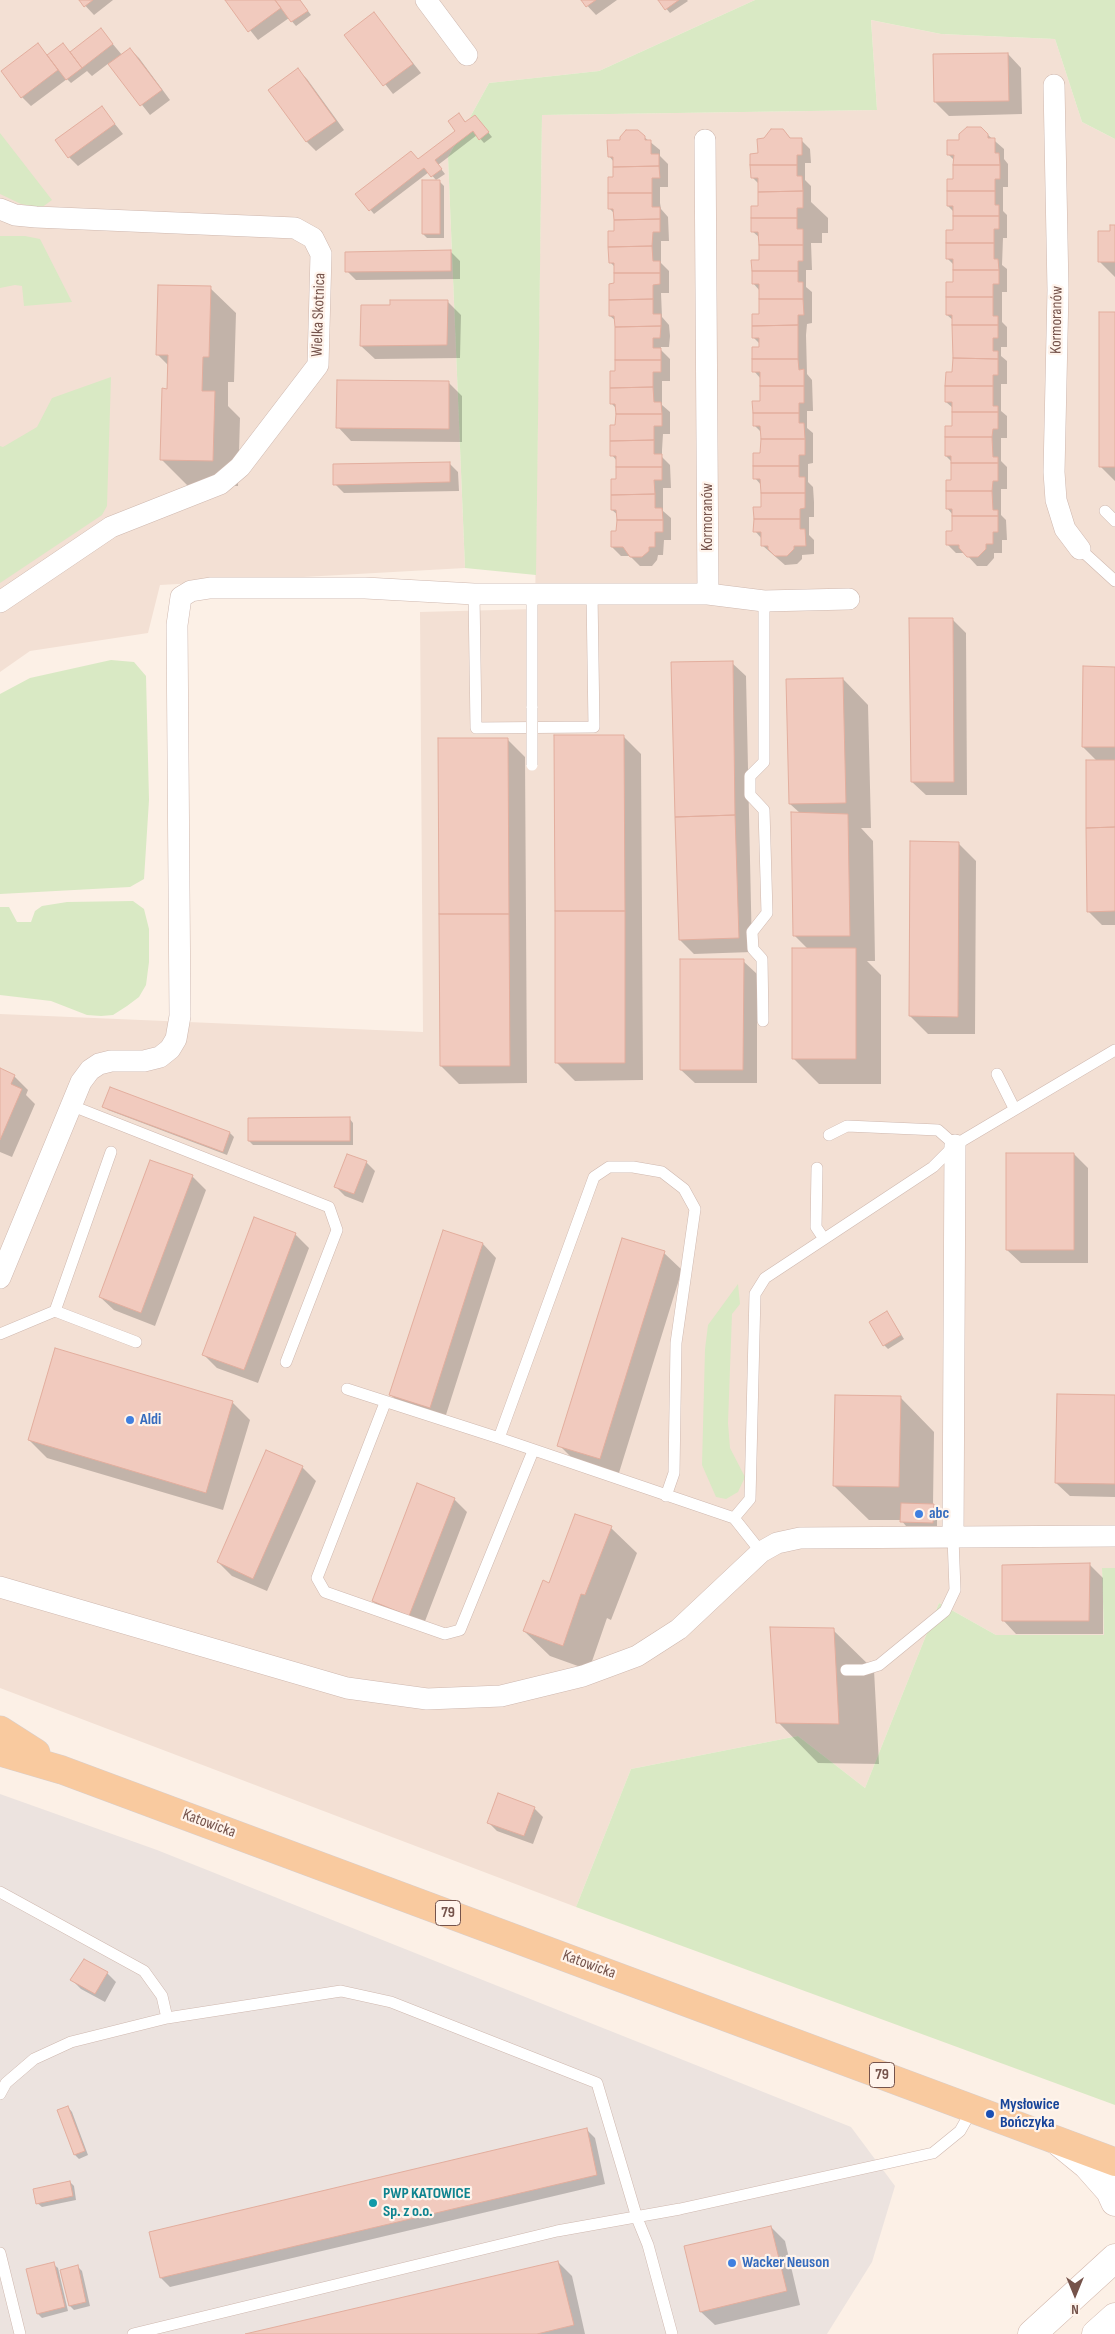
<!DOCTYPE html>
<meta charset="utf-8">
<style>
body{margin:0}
#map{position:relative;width:1115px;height:2334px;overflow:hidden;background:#fcf0e6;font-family:"Sofia Sans Condensed",sans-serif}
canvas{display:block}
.north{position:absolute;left:1050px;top:2269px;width:50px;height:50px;-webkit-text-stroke:4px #fff4ec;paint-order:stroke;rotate:180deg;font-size:14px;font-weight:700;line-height:20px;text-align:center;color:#75534b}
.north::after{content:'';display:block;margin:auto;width:18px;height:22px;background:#75534b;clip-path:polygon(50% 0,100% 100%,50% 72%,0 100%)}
</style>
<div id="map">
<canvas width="1115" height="2334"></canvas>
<div class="north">N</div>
</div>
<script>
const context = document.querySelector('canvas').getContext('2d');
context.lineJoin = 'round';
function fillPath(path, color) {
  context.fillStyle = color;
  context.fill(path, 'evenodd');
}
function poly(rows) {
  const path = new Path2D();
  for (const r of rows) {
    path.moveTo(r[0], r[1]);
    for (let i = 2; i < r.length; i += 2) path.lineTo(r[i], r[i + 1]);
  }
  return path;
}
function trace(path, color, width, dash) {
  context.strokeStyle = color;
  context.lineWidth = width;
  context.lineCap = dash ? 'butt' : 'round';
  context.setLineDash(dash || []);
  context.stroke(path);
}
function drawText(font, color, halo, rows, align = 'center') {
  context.font = font + ' "Sofia Sans Condensed",sans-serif';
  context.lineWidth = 4.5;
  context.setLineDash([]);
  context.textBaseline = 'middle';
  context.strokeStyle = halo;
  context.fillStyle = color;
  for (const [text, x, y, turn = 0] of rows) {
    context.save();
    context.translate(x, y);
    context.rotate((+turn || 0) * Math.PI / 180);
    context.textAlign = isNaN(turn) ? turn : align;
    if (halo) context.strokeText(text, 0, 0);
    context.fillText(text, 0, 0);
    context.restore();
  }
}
fillPath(poly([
 [0,0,755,0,599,71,489,83,448,157,465,568,160,585,148,633,30,651,0,672],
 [871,20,941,34,1055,39,1082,122,1115,139,1115,1568,1102,1568,1104,1635,996,1635,939,1603,865,1788,798,1736,631,1769,576,1907,0,1688,0,1014,423,1032,420,612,535,609,542,115,877,110]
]), '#f3e0d4');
fillPath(poly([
 [0,1794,157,1850,851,2127,895,2186,872,2262,827,2334,0,2334]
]), '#ece3df');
fillPath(poly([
 [755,0,1115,0,1115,139,1082,122,1055,39,941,34,871,20,877,110,542,115,536,575,465,568,448,157,489,83,599,71],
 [0,133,52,200,41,208,21,204,0,194],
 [0,236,25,236,40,239,72,302,24,306,22,286,15,285,0,288],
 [111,377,107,506,102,515,0,583,0,446,3,447,37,427,52,398],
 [111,660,134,662,146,676,149,800,144,879,130,887,0,894,0,694,30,678],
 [133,901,144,909,149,929,149,962,146,985,139,997,127,1006,113,1015,101,1016,87,1015,51,1001,0,995,0,907,9,907,17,922,31,922,35,911,42,906,67,902],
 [738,1284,740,1304,732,1314,728,1423,730,1448,745,1477,738,1492,726,1499,716,1497,702,1465,705,1349,708,1325],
 [1102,1568,1115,1568,1115,2105,576,1907,631,1769,798,1736,865,1788,939,1603,996,1635,1104,1635]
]), '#d9e9c4');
fillPath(poly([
 [80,0,113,0,94,15],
 [226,0,300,0,311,15,296,26,289,18,258,40],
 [582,0,617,0,596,15],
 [659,0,687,0,688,1,670,13],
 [374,14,421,73,393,94,346,35],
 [101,30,122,55,130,49,139,58,170,100,150,115,109,63,92,76,87,71,71,83,67,79,31,106,22,97,38,45,48,56,63,45,71,53],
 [1008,54,1021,68,1022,114,949,116,935,102],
 [298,70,307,79,344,130,316,151,307,142,270,91],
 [102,108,123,134,78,166,69,157],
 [463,119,466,123,479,121,492,137,484,143,477,135,438,165,445,174,436,180,429,172,374,214,357,194,418,161,457,131],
 [980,128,1004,149,1004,159,1008,164,1008,187,1003,187,1003,211,1007,215,1007,238,1003,238,1002,265,1007,269,1007,292,1002,292,1002,322,1007,327,1007,347,1001,347,1001,356,1007,361,1007,384,1001,384,1001,411,1007,416,1007,438,1001,438,1001,461,1007,467,1007,489,1001,489,1001,515,1006,520,1007,540,1002,540,1002,553,994,553,994,558,987,566,977,566,965,553,956,553,947,544,953,532,953,515,947,508,952,481,952,462,946,456,953,427,953,408,946,402,953,373,954,321,947,315,954,283,954,265,947,258,954,231,954,212,948,206,955,180,955,161,948,154,960,141],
 [783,130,792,140,801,140,810,149,811,163,805,163,805,180,811,186,811,202,828,218,828,233,822,233,822,243,811,243,812,270,806,270,806,287,812,292,812,323,807,324,806,335,807,374,812,380,813,411,807,411,807,428,813,433,813,463,808,464,808,482,813,487,814,502,814,517,809,517,809,535,814,540,814,554,802,555,802,559,797,564,785,565,763,546,762,539,755,531,762,508,762,486,755,478,762,455,762,433,754,425,761,403,761,379,754,371,761,349,760,344,753,337,760,315,760,291,753,283,760,261,760,238,752,231,760,207,759,184,752,177,765,140],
 [638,132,660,150,660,156,668,164,668,187,660,187,660,203,661,209,668,217,669,241,661,241,661,263,669,271,669,293,661,293,662,317,669,325,670,336,669,347,661,347,661,350,670,359,670,381,662,381,662,405,670,412,670,434,663,434,662,450,662,457,670,465,671,488,663,488,663,511,671,518,671,540,664,540,663,555,658,555,657,560,652,566,640,566,630,556,621,556,612,547,618,532,618,515,612,510,617,480,617,461,612,455,617,426,617,409,611,403,616,373,616,321,610,316,616,284,615,267,610,262,615,232,615,214,609,208,614,178,614,162,609,156,621,141],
 [440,182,444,186,444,238,427,238,423,234],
 [1115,227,1115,277,1100,262],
 [451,252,460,261,460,279,356,280,347,271],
 [210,288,236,313,234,382,228,382,228,406,240,418,238,486,187,485,161,459,169,366,158,355],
 [447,301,461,315,460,358,375,359,361,346,391,307],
 [1115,313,1115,481,1101,467],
 [449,383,462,396,462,442,351,441,338,427],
 [449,463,458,472,459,491,344,493,335,484],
 [953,620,966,633,967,795,926,795,912,782],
 [732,663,746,676,752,952,694,954,680,940],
 [1115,668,1115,925,1102,925,1088,911,1098,762,1083,747],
 [843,679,868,705,871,828,861,828,873,841,875,961,867,961,881,975,881,1084,819,1084,793,1058,808,949,794,935,800,813,790,804],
 [623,736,641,754,643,1080,575,1081,557,1063],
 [507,739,525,757,527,1083,459,1084,441,1066],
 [958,843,976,861,975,1034,928,1034,910,1016],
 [743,961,757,974,757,1083,695,1083,681,1070],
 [0,1070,14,1076,28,1090,26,1095,35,1104,12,1157,0,1152],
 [104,1106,230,1133,234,1137,227,1155,108,1110],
 [349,1118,353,1123,353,1145,253,1145,249,1141],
 [1074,1154,1088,1168,1088,1263,1021,1263,1007,1250],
 [366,1162,375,1171,363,1203,345,1196,336,1187],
 [192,1176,206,1190,155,1326,114,1310,100,1297],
 [444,1232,483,1244,496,1258,444,1421,404,1408,391,1395],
 [295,1234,309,1248,258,1383,217,1368,203,1354],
 [664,1253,682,1270,618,1476,577,1463,559,1445],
 [887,1312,904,1339,888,1349,884,1345],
 [900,1397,934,1432,933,1505,937,1510,937,1526,906,1526,901,1520,869,1520,834,1486],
 [1115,1397,1115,1497,1070,1496,1056,1483],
 [232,1402,250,1420,223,1510,47,1458,29,1440],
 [302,1467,316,1481,267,1591,232,1576,218,1562],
 [454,1499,467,1512,422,1629,387,1615,373,1601],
 [611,1528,637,1553,611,1620,607,1618,589,1670,550,1656,524,1631,550,1585],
 [1090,1565,1103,1578,1103,1634,1016,1634,1003,1620],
 [833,1630,874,1670,879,1764,818,1763,778,1722],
 [534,1808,543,1817,533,1844,497,1831,488,1822],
 [107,1973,116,1982,105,2002,81,1989,72,1980],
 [68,2107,72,2112,88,2155,79,2159,75,2155],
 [586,2129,595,2138,605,2184,170,2287,161,2278],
 [70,2182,74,2186,76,2200,42,2207,37,2203],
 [771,2227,785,2241,800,2305,715,2325,701,2312],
 [558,2262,572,2276,585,2334,251,2334],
 [53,2264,58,2268,68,2311,42,2318,38,2314],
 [78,2267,82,2271,90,2306,74,2310,70,2306]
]), '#0003');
const building = poly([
 [79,0,93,0,84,7,79,0],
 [225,0,275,0,281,8,248,32,225,0],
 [275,0,300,0,308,11,291,22,275,0],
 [581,0,596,0,586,7,581,0],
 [658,0,679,0,665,10,658,0],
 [374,12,413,64,383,86,344,35,374,12],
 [101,28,113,44,82,68,70,52,101,28],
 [38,43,58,70,21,98,1,71,38,43],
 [63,43,82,68,66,80,47,55,63,43],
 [130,48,162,90,140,106,108,64,130,48],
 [1008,53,1009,101,934,102,933,54,1008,53],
 [298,68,336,121,306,142,268,90,298,68],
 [102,106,115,124,68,158,55,140,102,106],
 [459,113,465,122,475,115,489,132,479,140,473,131,435,160,442,169,431,177,424,168,369,211,355,194,411,151,418,159,455,131,448,121,459,113],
 [967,127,981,127,988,134,988,138,995,138,995,153,999,153,1000,165,953,165,954,155,947,155,947,140,959,140,959,134,967,127],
 [771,129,783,129,790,138,802,138,802,155,797,155,797,165,750,165,750,154,758,153,757,139,764,138,771,129],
 [626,130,638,130,645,136,645,140,651,140,651,154,659,154,659,166,613,167,613,157,608,157,607,140,620,140,620,137,626,130],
 [750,165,797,165,797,176,802,176,803,191,758,192,758,178,751,178,750,165],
 [953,165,1000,165,1000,179,995,179,995,191,947,191,947,179,953,179,953,165],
 [659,166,660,178,652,178,652,193,608,193,608,177,613,177,613,167,659,166],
 [422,180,440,180,440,234,422,234,422,180],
 [803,191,803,208,797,208,797,218,751,218,751,206,758,206,758,192,803,191],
 [947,191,995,191,995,205,999,205,999,216,953,216,953,206,947,206,947,191],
 [608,193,652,193,652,207,660,207,660,219,614,220,613,209,608,209,608,193],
 [953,216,999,216,999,229,994,229,994,243,946,243,946,230,953,230,953,216],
 [751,218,797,218,797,229,803,229,803,245,759,245,758,232,751,232,751,218],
 [660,219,660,232,653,232,652,246,608,247,608,231,614,231,614,220,660,219],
 [1110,225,1115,225,1115,262,1098,262,1098,231,1110,231,1110,225],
 [946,243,994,243,994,259,998,259,999,270,953,270,953,259,946,259,946,243],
 [759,245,803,245,803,261,798,261,798,271,752,271,751,260,759,260,759,245],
 [652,246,653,261,660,261,660,273,614,273,614,263,609,263,608,247,652,246],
 [451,250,451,271,345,272,345,252,451,250],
 [953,270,999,270,999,284,993,284,993,297,946,297,946,282,953,282,953,270],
 [752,271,798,271,798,282,803,282,803,299,759,299,759,284,752,284,752,271],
 [614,273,660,273,660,284,653,285,653,299,609,300,609,284,614,283,614,273],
 [158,285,211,286,209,357,203,357,202,391,215,391,213,461,160,460,162,388,167,389,168,355,156,355,158,285],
 [946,297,993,297,993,316,998,316,998,325,952,325,952,315,946,315,946,297],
 [653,299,653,314,661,314,661,326,615,327,614,316,609,316,609,300,653,299],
 [759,299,803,299,804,315,798,315,798,325,752,326,752,314,759,314,759,299],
 [390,300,448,300,447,345,360,346,361,305,390,305,390,300],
 [1099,312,1115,312,1115,467,1099,467,1099,312],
 [798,325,798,359,752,359,752,347,759,347,759,338,752,338,752,326,798,325],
 [952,325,998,325,998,338,993,338,993,351,998,351,998,359,953,358,952,325],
 [661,326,660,338,653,338,653,348,661,348,661,360,615,360,615,327,661,326],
 [953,358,998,359,998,375,993,375,993,386,945,386,946,372,952,372,953,358],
 [752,359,798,359,799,370,804,369,804,386,760,386,760,372,752,372,752,359],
 [615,360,661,360,661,372,653,372,653,387,610,388,610,371,615,371,615,360],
 [337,380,449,381,449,429,336,428,337,380],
 [760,386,804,386,804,403,799,403,799,413,753,413,752,401,760,401,760,386],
 [945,386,993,386,993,406,998,406,998,412,952,412,952,402,945,402,945,386],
 [653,387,654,402,661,402,662,414,616,414,615,404,610,404,610,388,653,387],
 [952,412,998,412,998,429,993,429,992,437,945,437,945,426,952,426,952,412],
 [753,413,799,413,799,423,804,423,805,439,761,439,760,426,753,426,753,413],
 [616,414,662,414,662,426,654,426,654,440,610,441,610,425,615,425,616,414],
 [945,437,992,437,993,457,998,457,998,463,951,463,951,456,945,456,945,437],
 [761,439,805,439,805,455,799,455,799,466,753,466,753,453,760,453,761,439],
 [654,440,654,454,662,454,662,467,616,467,616,456,610,456,610,441,654,440],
 [450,462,450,482,333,485,333,464,450,462],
 [951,463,998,463,998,481,993,481,992,491,946,491,946,480,951,480,951,463],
 [753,466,799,466,799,477,805,477,805,493,761,493,760,479,753,479,753,466],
 [616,467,662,467,662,480,654,480,655,494,611,495,611,479,616,479,616,467],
 [946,491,992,491,993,510,998,510,998,516,952,516,952,509,946,509,946,491],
 [761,493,805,493,805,508,800,509,800,519,754,519,753,507,761,507,761,493],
 [655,494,655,508,662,508,663,520,617,520,616,510,611,510,611,495,655,494],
 [952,516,998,516,998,532,993,532,993,544,986,544,986,549,978,557,967,557,959,548,959,545,946,545,946,531,952,531,952,516],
 [754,519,800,519,800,529,805,529,806,546,794,546,794,549,787,556,775,556,768,549,768,546,761,546,761,532,753,532,754,519],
 [617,520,663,520,663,532,655,532,655,547,649,547,649,551,642,557,630,557,623,547,611,547,611,531,616,531,617,520],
 [909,618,953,618,954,782,911,782,909,618],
 [733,661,735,815,675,817,671,662,733,661],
 [1083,666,1115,667,1115,747,1082,747,1083,666],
 [843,678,846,803,789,804,786,679,843,678],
 [554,735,624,735,625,911,555,911,554,735],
 [438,738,508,738,509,914,439,914,438,738],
 [1086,760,1115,760,1115,827,1086,828,1086,760],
 [791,812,848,814,850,936,793,936,791,812],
 [735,815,739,938,679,940,675,817,735,815],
 [1115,827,1115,911,1087,912,1086,828,1115,827],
 [910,841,959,842,958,1017,909,1016,910,841],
 [555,911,625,911,625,1063,555,1063,555,911],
 [439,914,509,914,510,1066,440,1066,439,914],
 [792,948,856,948,856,1059,792,1059,792,948],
 [680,959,744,959,743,1070,680,1070,680,959],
 [0,1068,15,1075,11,1084,22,1089,0,1140,0,1068],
 [110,1087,230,1132,223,1152,102,1107,110,1087],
 [350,1117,350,1141,248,1141,248,1118,350,1117],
 [1006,1153,1074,1153,1074,1250,1006,1250,1006,1153],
 [347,1154,367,1161,354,1194,334,1187,347,1154],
 [150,1160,193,1175,141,1313,99,1297,150,1160],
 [254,1217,296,1233,244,1370,202,1355,254,1217],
 [443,1230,483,1243,430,1408,389,1395,443,1230],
 [622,1238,665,1251,600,1459,557,1446,622,1238],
 [887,1311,901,1335,883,1346,869,1322,887,1311],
 [55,1348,233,1401,206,1493,28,1440,55,1348],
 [1057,1394,1115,1395,1115,1484,1055,1483,1057,1394],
 [835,1395,901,1396,899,1487,833,1486,835,1395],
 [266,1450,303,1466,253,1579,217,1562,266,1450],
 [417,1483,455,1498,409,1616,372,1601,417,1483],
 [901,1503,934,1504,933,1523,900,1522,901,1503],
 [575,1514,612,1526,585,1595,581,1594,563,1646,523,1631,543,1580,549,1583,575,1514],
 [1090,1563,1089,1621,1002,1621,1002,1565,1090,1563],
 [770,1627,834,1628,839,1724,776,1723,770,1627],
 [498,1793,535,1807,524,1836,487,1823,498,1793],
 [84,1959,108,1972,95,1994,70,1980,84,1959],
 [68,2106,85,2151,74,2155,57,2110,68,2106],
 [587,2128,597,2175,160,2278,149,2232,587,2128],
 [70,2181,73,2196,36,2204,33,2189,70,2181],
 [771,2226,787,2291,700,2312,684,2246,771,2226],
 [558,2261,574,2325,537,2334,245,2334,558,2261],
 [54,2262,65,2307,37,2314,26,2269,54,2262],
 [78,2265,86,2302,69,2306,60,2270,78,2265]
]);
fillPath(building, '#f1cabe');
trace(building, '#e3ae9e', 1);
const lane = poly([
 [1105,511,1115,521],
 [1080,549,1115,581],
 [532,593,532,708],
 [474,594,476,728,594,727,592,593],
 [763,1021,762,959,753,949,752,932,767,913,764,810,750,795,750,776,764,762,764,601],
 [997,1074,1014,1108],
 [70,1105,329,1207,337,1230,286,1362],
 [829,1135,847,1126,938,1130,955,1145],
 [817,1168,816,1227,824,1239],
 [55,1311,111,1152],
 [0,1334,55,1311,136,1342],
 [347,1389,499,1438,734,1518,761,1552],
 [385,1403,317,1578,325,1592,445,1634,460,1630,533,1451],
 [499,1438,594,1177,609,1167,633,1167,662,1172,684,1189,695,1209,676,1343,674,1473,666,1496],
 [734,1518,750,1499,755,1294,765,1278,933,1167,955,1145,1115,1050],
 [846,1670,863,1670,879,1665,945,1611,955,1590,953,1538],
 [0,1892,144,1971,162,1996,167,2018],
 [0,2094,6,2083,34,2059,71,2042,167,2018,341,1991,391,2002,597,2083,637,2218,648,2245,672,2334],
 [0,2253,20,2334],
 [133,2334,557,2231,680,2209,933,2153,960,2131,973,2108]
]);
const street = poly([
 [426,0,467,55],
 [1054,85,1058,290,1054,472,1056,500,1065,529,1080,549],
 [705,140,708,594],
 [0,209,15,215,36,217,295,228,313,238,321,254,318,365,240,467,220,484,111,527,0,602],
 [0,1278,81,1082,90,1070,99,1064,111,1061,144,1061,160,1057,170,1049,176,1039,180,1016,177,625,181,597,191,591,210,588,365,588,474,594,708,594,764,601,849,599],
 [953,1538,955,1145],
 [0,1587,347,1688,427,1699,501,1696,583,1676,637,1656,679,1629,761,1552,777,1543,800,1538,1115,1536]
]);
const secondary = poly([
 [1060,2143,1087,2165,1110,2191,1115,2202],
 [1032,2334,1115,2258],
 [1096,2334,1115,2317]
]);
const primary = poly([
 [0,1730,36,1753],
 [0,1752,62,1770,1115,2162]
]);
trace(lane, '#cfb8af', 12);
trace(street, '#cfb8af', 22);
trace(secondary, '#d2b7ac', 29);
trace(primary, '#d8cfcd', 29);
trace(lane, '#fff', 11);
trace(street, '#fff', 21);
trace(secondary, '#fff', 28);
trace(primary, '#f9ca9f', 28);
const laneBridge = poly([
 [532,708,532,765]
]);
trace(laneBridge, '#cfb8af', 12, []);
trace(laneBridge, '#fff', 11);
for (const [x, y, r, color] of [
 [130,1420,5,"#3f7fe0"],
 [919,1514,5,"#3f7fe0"],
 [990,2114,5,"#1a4fb4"],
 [373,2203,5,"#0f9aa8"],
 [732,2263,5,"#3f7fe0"]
]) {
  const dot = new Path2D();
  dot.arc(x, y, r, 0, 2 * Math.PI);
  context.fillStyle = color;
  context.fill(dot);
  trace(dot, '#fff4ec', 2);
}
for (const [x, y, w] of [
 [448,1913,25],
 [882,2075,25]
]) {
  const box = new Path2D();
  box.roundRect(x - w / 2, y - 12.5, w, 25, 4);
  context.fillStyle = '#fff4ec';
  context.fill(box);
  trace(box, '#75534b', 1);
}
drawText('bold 15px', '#75534b', null, [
 ["79",448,1913],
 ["79",882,2075]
]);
drawText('16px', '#75534b', '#fff4ec', [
 ["Wielka Skotnica",319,315,-88],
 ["Kormoranów",1057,320,-89],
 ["Kormoranów",708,517,-90],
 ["Katowicka",209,1824,20],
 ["Katowicka",589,1965,20]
]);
drawText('bold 16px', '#366cbe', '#fff4ec', [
 ["Aldi",140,1420],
 ["abc",929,1514],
 ["Wacker Neuson",742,2263]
], 'left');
drawText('bold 16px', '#164399', '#fff4ec', [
 ["Mysłowice",1000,2105],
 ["Bończyka",1000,2123]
], 'left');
drawText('bold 16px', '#0d838f', '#fff4ec', [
 ["PWP KATOWICE",383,2194],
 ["Sp. z o.o.",383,2212]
], 'left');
</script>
